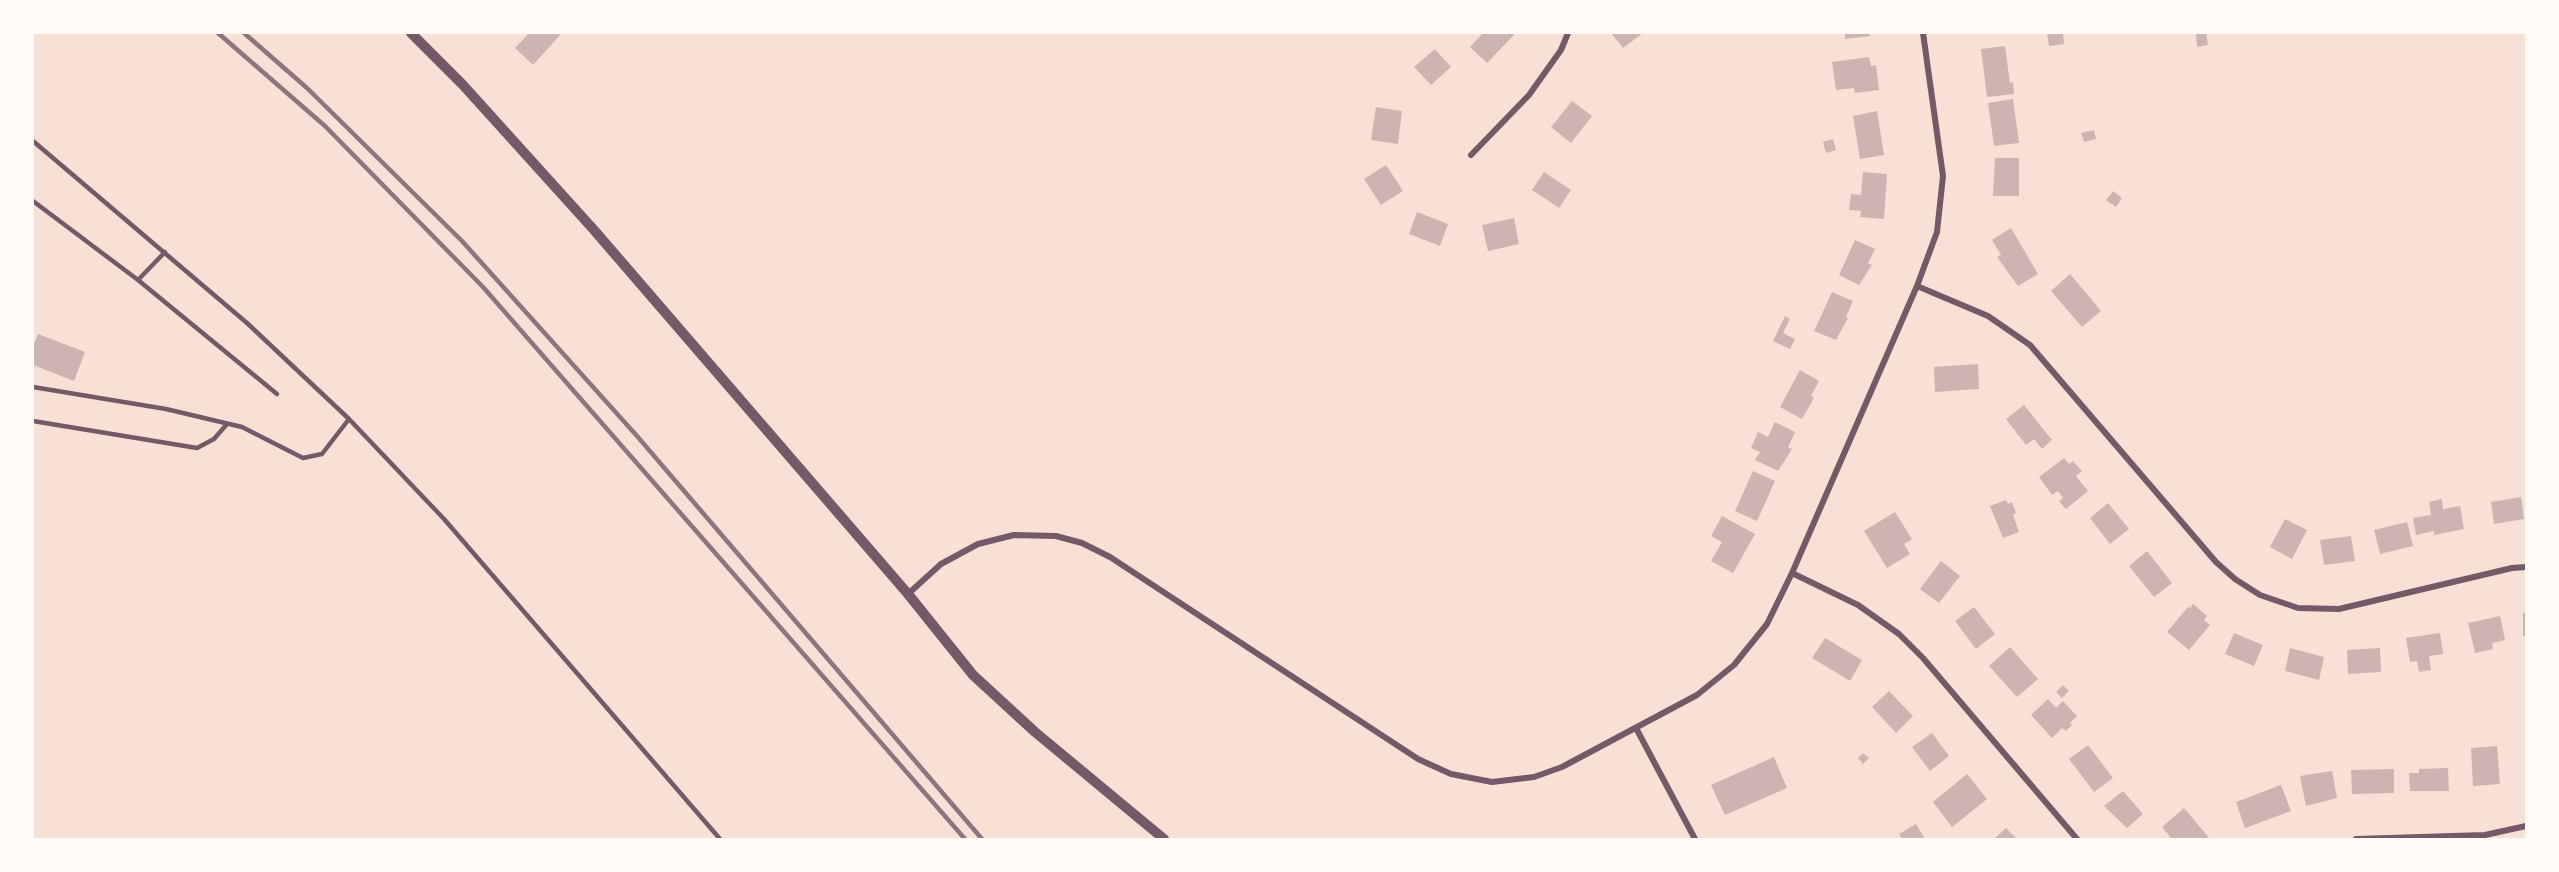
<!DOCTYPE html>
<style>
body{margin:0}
#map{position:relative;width:2559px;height:872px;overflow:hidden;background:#f7e1d7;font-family:Lato,sans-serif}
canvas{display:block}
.frame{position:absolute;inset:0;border:34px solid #fffaf5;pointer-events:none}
</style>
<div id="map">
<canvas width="2559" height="872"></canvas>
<div class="frame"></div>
</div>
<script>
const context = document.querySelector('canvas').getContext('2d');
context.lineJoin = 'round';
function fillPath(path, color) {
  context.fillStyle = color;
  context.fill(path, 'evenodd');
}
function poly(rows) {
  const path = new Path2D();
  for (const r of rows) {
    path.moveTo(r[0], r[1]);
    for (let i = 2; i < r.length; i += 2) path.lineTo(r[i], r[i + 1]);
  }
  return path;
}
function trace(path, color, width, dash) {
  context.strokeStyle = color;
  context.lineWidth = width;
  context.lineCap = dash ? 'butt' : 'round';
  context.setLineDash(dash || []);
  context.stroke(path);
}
fillPath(poly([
 [529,33,562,33,533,65,515,48],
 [1483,33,1512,33,1514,35,1487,63,1470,47],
 [1611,33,1643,33,1623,48],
 [1845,33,1869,33,1870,36,1845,39],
 [2047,33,2063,33,2064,44,2049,46],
 [2206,33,2208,45,2197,47,2196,34],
 [2005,46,2010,83,2013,82,2014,94,1987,97,1981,49],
 [1435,49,1451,67,1431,85,1414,67],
 [1869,57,1871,66,1876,65,1879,90,1855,93,1854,88,1836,90,1832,62],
 [2013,99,2019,143,1994,146,1988,103],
 [1572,101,1592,116,1571,143,1551,127],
 [1376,107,1402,111,1398,144,1371,140],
 [1877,111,1884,155,1860,159,1853,116],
 [2094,130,2096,139,2084,142,2081,133],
 [1833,139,1836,150,1826,153,1823,142],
 [1995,158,2019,158,2019,196,1993,196],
 [1386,165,1403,191,1381,205,1364,179],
 [1544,172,1571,190,1559,208,1532,190],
 [1863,172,1887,174,1884,219,1860,217,1861,211,1849,210,1851,194,1861,195],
 [2113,191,2122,198,2116,207,2106,200],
 [1417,212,1448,224,1440,246,1409,234],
 [1514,218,1519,244,1488,251,1482,225],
 [2011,228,2038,274,2018,286,1997,257,2001,255,1992,240],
 [1855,240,1875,249,1868,263,1872,265,1859,285,1839,275],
 [2070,274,2101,311,2082,327,2051,291],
 [1832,292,1853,301,1846,317,1848,318,1836,340,1814,331],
 [1785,316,1790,319,1783,333,1795,339,1790,349,1773,341],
 [38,334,85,352,74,381,33,365,33,346],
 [1978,364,1979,389,1935,392,1934,367],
 [1800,370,1819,381,1811,396,1814,398,1802,419,1780,407],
 [2024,405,2052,440,2042,449,2034,439,2026,445,2006,419],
 [1775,422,1795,432,1788,447,1792,449,1778,471,1755,460,1760,452,1751,448,1758,432,1768,437],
 [2064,458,2069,464,2073,461,2082,471,2076,476,2088,491,2066,509,2059,501,2063,498,2058,491,2052,495,2039,477],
 [1753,471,1775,481,1757,521,1735,511],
 [2521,497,2524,519,2494,524,2491,502],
 [2442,499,2443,509,2460,506,2464,529,2434,535,2434,531,2416,535,2413,518,2431,515,2429,502],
 [2006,500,2008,504,2012,502,2016,513,2013,515,2019,532,2003,538,1990,506],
 [2108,503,2129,529,2110,544,2090,518],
 [1895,512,1912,539,1904,544,1910,554,1887,568,1864,531],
 [1722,516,1755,534,1733,573,1711,561,1722,542,1711,536],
 [2285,519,2307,530,2292,559,2270,547],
 [2407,522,2413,546,2380,554,2374,530],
 [2351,536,2355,561,2324,565,2320,540],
 [2147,551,2172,583,2154,597,2129,566],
 [1941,561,1960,576,1939,603,1920,589],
 [2193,604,2207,616,2204,620,2210,625,2189,650,2167,632,2188,607,2190,608],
 [1974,607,1995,634,1976,649,1955,621],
 [2523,613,2526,613,2526,636,2523,636],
 [2500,616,2505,640,2492,643,2493,649,2475,653,2468,623],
 [2234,633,2263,645,2254,666,2225,654],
 [2440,633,2443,654,2429,656,2431,670,2419,672,2417,661,2410,662,2406,638],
 [1825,638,1862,660,1850,681,1812,658],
 [2010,647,2038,679,2017,697,1989,666],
 [2290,648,2324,657,2319,680,2285,671],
 [2380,648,2381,672,2348,674,2347,650],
 [2063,685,2069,691,2062,698,2056,692],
 [1889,691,1913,716,1896,733,1872,707],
 [2048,699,2056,708,2063,701,2077,716,2070,723,2072,725,2066,731,2062,728,2052,738,2031,715],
 [1932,733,1949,756,1930,771,1912,747],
 [2088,745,2113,778,2094,792,2069,759],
 [2497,746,2500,784,2473,786,2471,748],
 [1863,753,1869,758,1863,764,1858,758],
 [1774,757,1787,788,1725,815,1711,785],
 [2448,768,2449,791,2410,791,2409,773,2419,773,2419,769],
 [2394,769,2394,793,2352,794,2351,770],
 [2332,771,2337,798,2306,806,2300,776],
 [1967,774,1987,799,1952,827,1933,802],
 [2281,785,2291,811,2245,828,2236,802],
 [2123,791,2143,814,2127,828,2104,806],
 [2184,808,2210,839,2172,839,2162,827],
 [1916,824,1925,839,1902,839,1899,834],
 [2006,828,2017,839,1994,839]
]), '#ccb4b1');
trace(poly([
 [33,141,247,323,349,419,322,454,303,458,242,427,166,409,33,387],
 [33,201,138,280,277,394],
 [138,280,165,252],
 [349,419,444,519,720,839],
 [33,421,197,448,214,439,227,424]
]), '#755966', 4.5);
trace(poly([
 [1471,155,1529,95,1561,50,1568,33],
 [1917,286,1988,316,2030,345,2216,562,2235,579,2260,595,2298,608,2339,609,2512,568,2526,567],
 [1792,573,1858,605,1899,634,1923,658,2077,839],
 [908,594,941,564,978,544,1014,535,1056,536,1082,543,1110,557,1418,759,1451,774,1492,782,1534,777,1562,767,1697,695,1734,665,1767,624,1792,573,1917,286,1937,232,1943,176,1923,33],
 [1636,728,1695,839],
 [2356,839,2485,835,2526,826]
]), '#755966', 6);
trace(poly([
 [411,33,463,85,594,230,908,594,973,675,1035,732,1164,839]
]), '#755966', 10);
trace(poly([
 [218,33,325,126,483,287,965,839],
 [244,33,307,88,462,241,637,436,982,839]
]), '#8f747c', 4.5);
</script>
